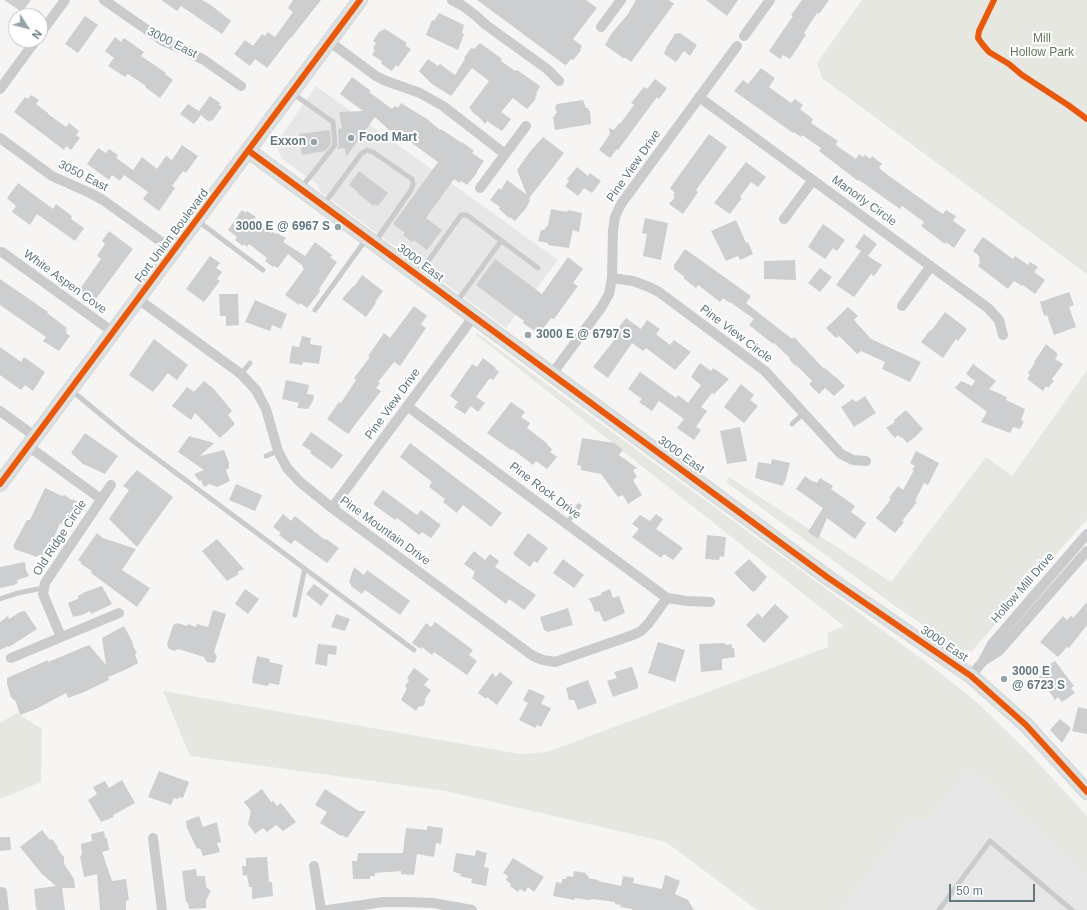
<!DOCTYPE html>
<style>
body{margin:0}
#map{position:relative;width:1087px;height:910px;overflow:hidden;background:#f6f5f4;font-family:Helvetica,sans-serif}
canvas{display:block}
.north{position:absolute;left:8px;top:8px;width:40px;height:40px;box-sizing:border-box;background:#fff;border:1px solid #c0c9cc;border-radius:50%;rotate:126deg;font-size:11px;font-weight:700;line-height:16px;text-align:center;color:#61787f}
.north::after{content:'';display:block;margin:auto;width:14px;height:18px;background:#95a4a8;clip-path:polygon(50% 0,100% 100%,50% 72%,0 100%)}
.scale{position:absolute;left:949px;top:884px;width:86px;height:18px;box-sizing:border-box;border:2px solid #61787f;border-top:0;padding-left:5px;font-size:12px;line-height:14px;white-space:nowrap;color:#61787f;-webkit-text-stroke:3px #fff;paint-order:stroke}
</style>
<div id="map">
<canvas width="1087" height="910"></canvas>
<div class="north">N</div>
<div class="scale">50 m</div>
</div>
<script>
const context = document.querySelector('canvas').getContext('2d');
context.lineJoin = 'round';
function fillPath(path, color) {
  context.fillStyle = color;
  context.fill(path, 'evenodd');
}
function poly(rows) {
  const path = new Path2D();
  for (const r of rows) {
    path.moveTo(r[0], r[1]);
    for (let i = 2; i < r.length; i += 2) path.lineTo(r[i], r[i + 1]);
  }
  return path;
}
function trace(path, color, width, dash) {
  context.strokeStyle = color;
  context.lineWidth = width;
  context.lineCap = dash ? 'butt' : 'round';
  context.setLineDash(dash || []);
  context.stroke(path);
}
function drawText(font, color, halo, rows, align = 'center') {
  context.font = font + ' Helvetica,sans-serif';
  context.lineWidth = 4;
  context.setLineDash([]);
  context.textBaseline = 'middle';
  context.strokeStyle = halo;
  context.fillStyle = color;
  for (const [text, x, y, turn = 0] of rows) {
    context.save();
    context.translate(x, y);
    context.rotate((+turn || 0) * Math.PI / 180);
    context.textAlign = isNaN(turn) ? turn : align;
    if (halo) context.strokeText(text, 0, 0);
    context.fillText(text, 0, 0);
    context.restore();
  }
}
fillPath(poly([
 [316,86,558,260,506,328,321,192,317,184,282,159,277,146,279,139],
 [971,769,1087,876,1087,910,842,910,908,822,931,816]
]), '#e6e7e6');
fillPath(poly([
 [862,0,1087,0,1087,274,822,78,817,63],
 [477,333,934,668,979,704,1032,756,1087,816,1087,876,971,769,931,816,908,822,842,910,757,910,666,842,446,791,190,756,163,691,520,754,547,752,828,647,827,633,844,626,475,334],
 [1087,370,1087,519,972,651,960,650,898,608,726,482,729,477,891,582,986,457,1012,476],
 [17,713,42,729,41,782,0,799,0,723]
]), '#e6e7e1');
fillPath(poly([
 [4,0,31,0,22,12],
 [161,0,202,0,211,5,231,21,222,34,181,6,177,11],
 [293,0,321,0,291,38,290,38,267,68,255,59,250,66,234,54,245,40,253,46,262,34,265,36,268,32,275,37,293,12,288,8],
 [477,0,586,0,597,8,573,39,582,46,580,50,581,50,575,58,573,60,571,59,567,64,565,65],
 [636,0,669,0,674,4,631,62,626,58,623,58,605,45,612,33,628,14],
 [706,0,738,0,727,16],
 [802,0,829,0,819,14,817,13,804,33,806,35,790,59,783,55,780,59,769,51,793,16,791,15],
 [439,13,464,25,462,33,464,34,458,50,426,35,432,20,434,21],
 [85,16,98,25,78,53,65,44],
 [385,29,407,43,405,45,411,49,398,67,396,65,392,71,383,65,381,63,382,61,372,55,375,50,373,48,376,43,373,41,379,32],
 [680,33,697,45,690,56,684,51,676,62,664,54,666,48,675,34],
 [115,37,121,42,124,38,144,52,141,56,166,73,165,74,173,80,160,98,145,87,146,86,128,74,125,77,108,66,114,58,105,51],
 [480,43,502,59,501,61,515,71,517,70,540,86,536,94,537,95,535,98,536,99,527,109,513,98,501,112,511,119,502,131,487,121,485,124,481,119,471,111,472,110,469,108,489,81,472,68,451,96,432,84,419,71,428,59,438,66,440,64,455,75,465,59,464,58,471,48,474,49],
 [761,68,775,78,769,87,791,103,795,99,803,105,800,109,813,119,811,123,838,141,836,144,837,146,856,159,859,154,863,157,865,155,870,159,872,156,882,164,879,168,889,176,934,208,943,214,946,210,956,216,953,221,966,230,954,248,946,242,945,244,921,226,924,222,902,206,900,209,859,180,858,181,819,151,821,148,802,135,801,137,794,132,793,133,734,91,743,80,748,84],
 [352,77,371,91,369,92,392,109,395,106,398,108,401,103,427,119,440,130,441,129,462,143,462,142,474,151,472,153,484,161,477,171,477,173,467,185,461,181,460,183,454,179,426,218,442,230,427,250,414,240,412,242,403,235,405,233,393,224,438,162,405,138,398,134,397,135,388,129,375,117,346,157,345,148,337,149,339,145,338,129,342,128,339,112,363,111,340,94],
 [655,79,667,88,659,99,657,97,618,150,617,149,610,158,599,150,610,134,609,128,614,130,619,123,620,124,634,105,631,103,644,87,647,89],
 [31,95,39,100,36,104,48,113,48,114,66,127,69,123,79,131,76,135,80,138,71,150,66,146,64,150,14,112,25,97,28,99],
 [210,96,220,103,219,105,222,107,212,121,210,120,209,122,201,115,194,124,180,114,188,104,199,111],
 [583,100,586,108,588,108,589,111,590,111,591,124,555,130,553,117,555,116,555,114,557,113,555,107,557,104],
 [330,130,331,144,325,151,302,155,299,134],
 [709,134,727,147,696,190,698,192,683,214,669,204,675,197,673,195,675,193,670,188],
 [543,137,564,153,530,197,529,200,530,201,526,208,515,221,510,217,509,218,499,209,500,207,490,200,499,188,501,190,507,180,527,195,517,170,529,153],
 [182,145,198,156,186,173,183,171,172,186,175,188,159,211,143,199,148,192,124,175,120,181,112,175,109,180,87,164,98,148,106,153,109,149,118,155,116,158,133,170,142,157,157,169,166,156,172,160],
 [746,162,766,177,758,187,751,182,740,197,742,198,730,214,714,203],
 [577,167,588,176,590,173,601,181,592,193,584,188,578,196,565,186,569,181,567,179],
 [359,171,388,193,378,206,375,204,374,206,357,193,358,192,349,185],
 [18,183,53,209,56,204,72,216,71,219,84,228,75,241,37,214,30,225,12,212,16,206,7,198],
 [551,209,567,212,568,210,582,213,579,232,573,230,569,248,548,245,548,243,538,241,541,230,544,230,548,225],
 [242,210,246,213,247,211,256,217,253,221,271,233,273,232,276,234,277,233,286,238,283,242,305,256,315,242,332,255,330,257,337,262,319,289,320,290,319,293,307,308,300,303,299,305,285,295,304,269,302,267,303,266,288,254,278,268,274,266,273,267,265,261,267,258,249,244,247,247,244,244,243,246,235,240,237,237,228,230],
 [645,218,668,223,661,260,643,256,647,234,642,233],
 [736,220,746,243,748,242,753,254,740,260,738,256,726,261,711,231],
 [823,224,845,240,837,251,833,248,825,259,808,247],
 [109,231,133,249,95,300,80,289,101,259,97,256,105,244,102,241],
 [864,234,877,244,868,256,882,265,874,276,871,274,854,297,836,285,861,251,855,247],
 [983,237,1013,259,1015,256,1028,265,1030,262,1038,267,1034,272,1045,280,1035,294,1023,285,1022,286,1014,281,1008,289,978,266,980,263,979,256,973,251],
 [685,249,751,296,746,303,792,339,794,337,824,369,825,368,835,377,835,376,845,386,834,396,825,388,819,394,809,384,812,381,796,365,795,366,789,359,790,358,774,343,773,344,749,325,754,319,730,302,730,303,723,298,720,302,698,285,696,288,683,278,685,277,674,269,674,265],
 [210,256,220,263,216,268,222,272,217,279,220,281,204,302,186,289],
 [568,257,583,269,573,283,578,286,554,319,551,318,539,334,523,323,524,321,476,285,495,259,542,294],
 [795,260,796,280,764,279,764,261],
 [820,268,832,277,820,292,808,283],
 [362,275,383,291,375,302,376,303,366,317,342,299,353,286,354,287],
 [0,279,48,312,47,313,67,328,65,330,67,331,66,333,70,336,59,351,43,341,46,337,0,305],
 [1069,292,1074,305,1069,307,1076,327,1054,335,1047,315,1044,316,1040,302],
 [219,294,238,294,239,325,226,326,226,316,220,316],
 [255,300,287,314,281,329,272,325,270,331,245,322],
 [414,306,427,316,421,324,426,328,400,366,394,362,378,382,380,383,376,388,381,391,348,434,327,419,339,402,341,403,356,380,354,378,370,357,368,356,384,333,390,338],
 [848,307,858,316,854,320,871,339,921,362,910,382,882,369,885,362,861,351,857,354,839,336,836,338,826,328],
 [945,312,967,329,958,341,956,339,943,358,921,342,930,330,931,331],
 [626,318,641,329,647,320,660,329,656,334,670,345,674,340,691,352,675,370,646,348,643,351,632,343,608,378,593,367,619,334,616,331],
 [302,336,311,338,310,344,322,346,319,364,303,362,302,365,289,363,292,346,299,347],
 [154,339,188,365,177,380,168,373,153,392,129,375],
 [1046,344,1057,353,1057,356,1055,359,1063,364,1052,379,1054,381,1048,388,1046,386,1043,391,1027,379,1030,375,1028,373,1035,363,1034,362],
 [0,347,21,362,24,357,45,372,33,391,25,385,21,390,0,375],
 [483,358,496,368,495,369,499,372,493,380,490,378,476,397,485,403,478,412,471,406,465,414,454,407,458,402,450,396,472,364,477,367],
 [700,363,711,371,713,368,729,379,714,394,712,393,701,407,707,411,696,427,701,430,694,440,677,428,684,419,659,401,652,411,639,402,642,399,628,389,640,372,676,398,678,395,688,403,701,385,691,377],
 [973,364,996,381,989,389,1007,397,1006,400,1025,409,1021,420,1024,421,1020,429,1013,427,1010,433,981,422,987,412,955,388,961,381,972,386,975,381,966,374],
 [286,380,309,385,307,394,314,395,313,401,308,409,297,408,299,403,282,399],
 [204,381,214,389,232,411,228,415,235,424,220,438,195,413,191,420,172,406,187,387,194,392],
 [741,384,754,395,750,400,758,406,744,423,724,407],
 [865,396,876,413,854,427,841,407,853,399,856,402],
 [511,402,525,412,521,417,530,423,527,428,548,444,547,445,552,449,550,452,557,457,547,469,536,461,533,465,512,449,511,450,487,433],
 [906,410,923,429,915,437,907,443,902,437,901,438,898,435,895,438,886,428,895,422,894,420],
 [740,427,747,461,727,464,720,431],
 [311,432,343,455,332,469,310,453,311,451,302,445],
 [85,433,118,456,105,474,83,464,71,453],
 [189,436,214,443,200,456,224,450,229,463,229,468,226,470,230,481,217,487,209,484,204,487,201,480,199,481,194,474,204,470,178,452],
 [582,438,614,443,623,450,619,455,637,468,633,470,637,477,633,480,642,495,628,504,623,495,618,497,601,474,581,470,581,466,577,465],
 [410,443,502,513,491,527,463,505,457,513,443,502,445,499,429,487,432,482,400,457],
 [916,451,939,463,928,485,924,483,915,501,917,502,902,521,904,522,895,533,876,518,891,499,889,498,898,486,903,490,914,470,912,470,915,466,910,463],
 [772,459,790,463,785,482,784,482,783,486,755,478,758,462,771,464],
 [137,470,173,497,137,547,109,519,129,490,123,486],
 [805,476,813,482,814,481,817,483,820,478,833,486,831,489,855,506,851,512,866,523,855,539,827,518,818,539,808,532,823,508,796,489],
 [236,484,262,495,255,511,229,500],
 [45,488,62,496,65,495,70,499,77,501,76,503,77,503,71,517,68,516,64,525,60,523,53,540,51,540,43,557,38,555,37,557,14,549,15,548,13,546,27,520,30,520],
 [383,490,417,515,421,510,441,525,431,538,422,532,419,535,397,518,395,520,373,504],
 [283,514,291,521,295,516,325,540,326,539,339,548,327,563,295,540,291,544,279,535,281,533,273,527],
 [656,514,663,519,656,529,683,548,673,560,664,554,661,558,632,537,639,529,632,524,640,515,650,521],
 [97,533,103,538,136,549,122,570,150,588,137,607,91,573,92,571,81,564,81,562,78,560],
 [528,533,548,548,537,563,534,561,530,567,513,554],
 [707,535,726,537,724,557,720,556,719,560,705,559],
 [217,539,244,569,237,572,239,574,227,581,202,551],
 [474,551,485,560,490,554,499,561,495,567,536,595,524,610,509,599,506,604,472,578,475,572,464,564],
 [563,559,584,575,574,588,553,573],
 [749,559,767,577,756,590,753,592,734,573],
 [25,562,26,570,29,576,17,580,18,583,14,585,0,588,0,567],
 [354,567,364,575,367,570,410,601,400,615,365,590,362,594,351,586,351,584,349,582],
 [314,584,329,595,321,606,306,594],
 [102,586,112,604,91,614,90,611,82,615,73,617,68,603,78,599,78,596,85,592],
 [245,589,259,599,248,614,235,604],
 [610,589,613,598,619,596,625,613,604,622,599,611,595,612,591,602,588,599,601,595,601,593],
 [1087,602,1087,625,1069,648,1067,647,1058,657,1040,642,1063,616,1067,620,1071,616,1073,618],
 [775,604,789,617,764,643,746,625,758,613,762,618],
 [568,608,573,625,548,632,544,630,540,617],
 [213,610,226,614,214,652,217,656,215,662,212,663,207,662,204,657,178,649,175,651,169,649,167,645,173,625,177,623,187,626,188,624,196,627,197,624,208,627],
 [25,611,37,629,9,647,8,646,0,650,0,622,8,616,9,619,20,612],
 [336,614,350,619,345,631,331,627],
 [435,622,473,650,469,655,477,661,467,675,434,652,432,655,422,647,421,649,412,643,426,623,431,627],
 [124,626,132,641,134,648,137,653,135,654,138,663,127,669,108,677,109,680,84,692,68,698,66,693,38,708,20,715,16,702,11,697,7,684,7,678,48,660,48,662,89,645,106,665,102,638],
 [658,642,685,650,675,682,648,673],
 [725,643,725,645,732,644,732,648,734,648,735,657,722,659,722,670,701,672,699,644],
 [318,644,337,646,336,655,328,654,327,666,315,664],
 [257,656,270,659,269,662,283,665,279,685,269,683,268,686,252,683,253,680,252,680],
 [1055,661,1074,686,1071,688,1075,693,1062,702,1058,697,1055,700,1039,677,1047,671,1044,668],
 [632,667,638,684,638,688,613,697,607,681,617,678,614,672],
 [414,668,429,679,424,685,431,690,425,699,425,703,423,706,418,707,416,711,401,700,407,688,405,686,409,680,407,678],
 [500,672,513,682,497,705,487,697,486,699,478,693,492,673,496,677],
 [588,680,597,703,578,710,574,700,569,700,566,688],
 [529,689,545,696,541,704,551,708,541,727,537,725,535,728,519,720,528,703,523,700],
 [1078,707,1087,709,1087,734,1072,731],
 [1060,719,1071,728,1062,743,1050,730],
 [159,771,189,782,183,798,179,797,178,799,174,798,171,805,148,797],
 [122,780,135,803,113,815,114,817,101,822,88,800,97,794,93,787,105,781,109,788],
 [262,789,271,802,273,801,277,806,281,803,296,822,283,831,276,825,267,832,263,828,255,834,248,824,251,811,244,802],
 [325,789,359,811,366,811,347,838,342,835,341,836,320,823,327,812,315,805],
 [199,816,203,827,217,822,221,842,217,843,220,852,203,856,200,848,197,849,187,828,186,821],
 [427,826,443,828,441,844,436,843,434,857,417,854,414,875,401,874,401,871,375,873,375,876,370,876,370,879,353,879,352,861,357,861,358,853,403,853,406,828,427,830],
 [42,830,50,840,52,839,58,847,57,848,64,857,64,864,74,879,75,888,62,888,65,910,37,910,36,908,34,889,56,886,42,874,20,847],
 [104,831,105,838,107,838,109,850,102,852,112,881,126,879,129,900,126,901,126,910,100,910,97,874,84,877,80,856,82,855,81,844,92,841,91,834],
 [0,837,10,837,11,850,0,851],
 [476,850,487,853,484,867,489,868,486,886,471,883,472,879,460,876,461,874,454,872,454,871,453,871,456,853,475,856],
 [267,857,269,882,272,882,273,896,252,899,252,887,249,887,247,875,243,876,242,866,246,866,246,858],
 [513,858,544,877,534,892,528,887,525,892,520,889,518,892,510,886,511,884,506,880,508,876,503,873],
 [196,869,197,876,205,876,206,887,211,891,206,900,206,908,189,909,188,903,186,902,182,871],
 [574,871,586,873,586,875,589,876,588,878,598,880,598,881,621,886,623,876,634,878,633,883,662,889,665,875,680,881,675,894,688,900,694,910,632,910,632,909,620,907,621,905,615,904,615,902,593,899,589,900,575,898,574,900,553,896,556,882,562,883,562,879,566,879,567,876,573,877]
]), '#cdcecf');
const secondary = poly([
 [249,151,827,577,971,676,1026,725,1087,792],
 [0,484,360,0]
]);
trace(secondary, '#d1d2d2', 16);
trace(poly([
 [292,93,333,122,335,145,301,188],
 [324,204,361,154,367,150,373,152,412,179,413,184,411,190,375,242],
 [198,221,263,270],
 [419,274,461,215,467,215,538,268],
 [456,303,501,241],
 [315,310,367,238],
 [241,374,250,363],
 [71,390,129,438,414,650],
 [792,424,804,413],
 [266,456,278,451],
 [567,523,579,506],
 [0,599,18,593,43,588],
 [295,615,304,572,306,570],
 [939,910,990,841,1072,910]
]), '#cacbcc', 5);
trace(poly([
 [104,0,163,41,183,49,204,60,241,86],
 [452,0,463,6,475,15,486,25,547,69,559,81],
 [601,27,621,0],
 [40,34,65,0],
 [744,36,770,0],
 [330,42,376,76,386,81,420,93,443,106,505,154],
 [0,89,36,40],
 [699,97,988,308,999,320,1003,335],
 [0,138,52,176,90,193,103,200,174,251],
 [480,188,526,126],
 [784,219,813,180],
 [2,252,113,332],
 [612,278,633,281,649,287,659,292,765,371,841,454,853,460,866,461],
 [138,299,241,374,256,390,266,409,278,451,287,468,300,482,332,508,533,656,543,660,555,662,633,635,641,631,648,624,667,598],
 [902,306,931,266],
 [552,374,601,308,609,294,612,278,613,231,615,217,621,204,737,46],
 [407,406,667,598,687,601,710,602],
 [0,411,36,437],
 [28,446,101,499],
 [332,508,474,316],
 [61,637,43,594,45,583,111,485],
 [11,658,119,613],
 [983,661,999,651,1087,551],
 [971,676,983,661,992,644,1087,534],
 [153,838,162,910],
 [314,866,321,910],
 [2,892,4,910],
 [328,910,383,902,408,902,433,903,472,910]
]), '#cacbcc', 10);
trace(secondary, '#dfe0e0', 14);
trace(poly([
 [994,0,979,31,978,38,983,45,989,52,1009,64,1022,75,1068,105,1087,119],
 [249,151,827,577,971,676,1026,725,1087,792],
 [0,484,360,0]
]), '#e8590c', 6);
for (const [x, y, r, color] of [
 [351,138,4,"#95a4a8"],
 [314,142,4,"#95a4a8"],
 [338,227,4,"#95a4a8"],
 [528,335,4,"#95a4a8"],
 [1004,679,4,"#95a4a8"]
]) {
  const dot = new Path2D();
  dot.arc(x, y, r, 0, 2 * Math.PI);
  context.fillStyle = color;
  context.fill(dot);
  trace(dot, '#fff', 1.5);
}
drawText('12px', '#697760', '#fff', [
 ["Mill",1042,39],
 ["Hollow Park",1042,53]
]);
drawText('12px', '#61787f', '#fff', [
 ["3000 East",172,43,27],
 ["Pine View Drive",634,166,-55],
 ["3050 East",83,176,27],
 ["Manorly Circle",864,201,36],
 ["Fort Union Boulevard",172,236,-53],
 ["3000 East",420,263,37],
 ["White Aspen Cove",65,282,36],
 ["Pine View Circle",736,334,37],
 ["Pine View Drive",393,404,-54],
 ["3000 East",681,455,36],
 ["Pine Rock Drive",545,491,37],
 ["Pine Mountain Drive",385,531,36],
 ["Old Ridge Circle",60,538,-57],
 ["Hollow Mill Drive",1023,588,-49],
 ["3000 East",944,644,34]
]);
drawText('bold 12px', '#61787f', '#fff', [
 ["Food Mart",359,138],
 ["Exxon",306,142,"right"],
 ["3000 E @ 6967 S",330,227,"right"],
 ["3000 E @ 6797 S",536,335],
 ["3000 E",1012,672],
 ["@ 6723 S",1012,686]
], 'left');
</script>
